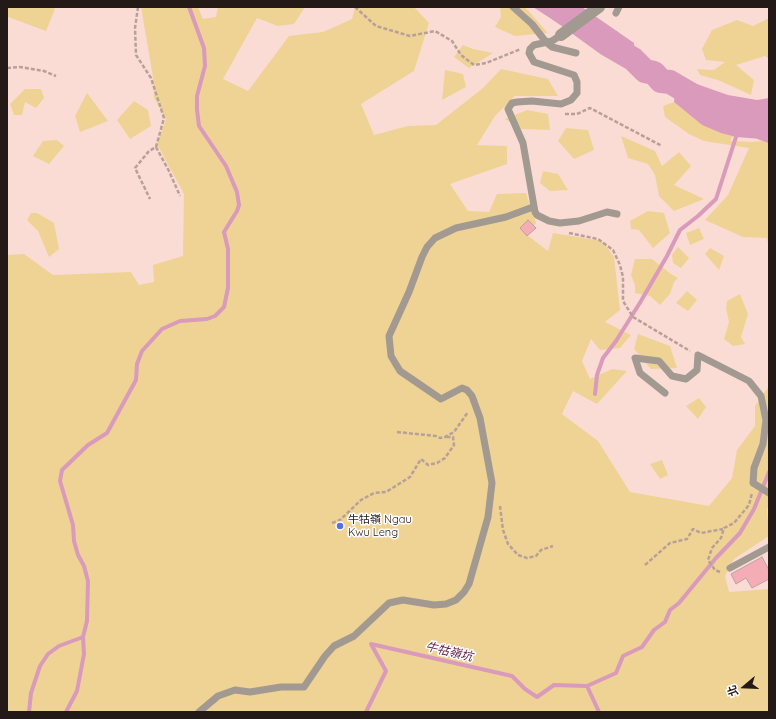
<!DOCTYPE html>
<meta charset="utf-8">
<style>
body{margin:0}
#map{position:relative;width:776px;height:719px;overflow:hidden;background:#fadcd4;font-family:Quicksand,"Noto Sans TC",sans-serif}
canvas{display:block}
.frame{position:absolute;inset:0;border:8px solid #231916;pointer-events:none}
.north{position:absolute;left:724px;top:667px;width:40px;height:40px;-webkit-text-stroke:3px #fff;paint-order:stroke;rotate:251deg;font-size:11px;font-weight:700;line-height:16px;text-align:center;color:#231916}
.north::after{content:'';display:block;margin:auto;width:14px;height:18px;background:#231916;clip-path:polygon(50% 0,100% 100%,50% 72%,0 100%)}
</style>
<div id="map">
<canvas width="776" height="719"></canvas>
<div class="frame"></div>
<div class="north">北</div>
</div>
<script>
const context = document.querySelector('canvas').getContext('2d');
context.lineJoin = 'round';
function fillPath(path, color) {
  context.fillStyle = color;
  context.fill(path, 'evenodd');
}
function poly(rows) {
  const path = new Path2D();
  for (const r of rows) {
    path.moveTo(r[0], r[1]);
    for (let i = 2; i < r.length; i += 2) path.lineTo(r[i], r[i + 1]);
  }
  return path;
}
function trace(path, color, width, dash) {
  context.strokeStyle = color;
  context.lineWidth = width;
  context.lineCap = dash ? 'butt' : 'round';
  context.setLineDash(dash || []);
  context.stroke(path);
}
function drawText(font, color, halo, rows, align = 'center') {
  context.font = font + ' Quicksand,"Noto Sans TC",sans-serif';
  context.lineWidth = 3;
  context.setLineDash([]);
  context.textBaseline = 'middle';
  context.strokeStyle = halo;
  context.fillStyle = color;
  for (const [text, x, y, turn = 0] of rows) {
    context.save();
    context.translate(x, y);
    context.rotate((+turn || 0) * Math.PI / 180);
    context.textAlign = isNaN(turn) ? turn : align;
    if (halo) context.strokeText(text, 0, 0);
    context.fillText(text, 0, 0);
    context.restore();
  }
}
fillPath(poly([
 [7,7,52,7,55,9,46,31,8,17],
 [141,7,198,7,203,19,216,17,218,7,305,7,294,24,278,26,257,18,223,79,248,91,289,36,323,32,352,19,355,7,414,7,429,23,414,71,361,104,374,135,408,126,436,125,483,88,501,69,548,79,558,96,515,96,495,116,477,145,507,146,507,164,450,184,468,211,489,212,497,194,526,193,536,223,527,235,548,251,553,233,602,241,614,257,620,310,605,322,631,335,620,348,600,350,591,339,582,361,590,379,612,369,627,371,597,404,573,391,562,414,598,441,630,492,709,506,732,478,737,450,755,426,755,406,769,386,769,507,767,509,769,536,734,559,725,576,729,592,769,589,769,712,7,712,7,255,24,254,53,275,131,272,139,285,154,282,153,265,183,256,184,194,157,144,166,119,154,98,153,77],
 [500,7,525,7,548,33,515,36,495,27,501,17],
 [769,18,769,59,765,56,736,65,754,80,751,95,718,80,700,75,697,69,714,70,725,62,706,60,702,49,712,30,737,20,753,26],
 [463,45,473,49,493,53,469,68,454,57],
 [445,70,463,74,466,87,442,100],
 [25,89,41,89,44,98,36,108,25,102,22,115,14,115,10,104],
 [87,93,108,121,80,132,75,116],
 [134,101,148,110,151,126,130,139,117,120],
 [674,102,702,125,733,136,730,141,752,142,769,140,769,247,767,238,743,237,705,220,728,195,749,148,704,141,689,134,665,117,663,106],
 [527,110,548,114,550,130,521,129,505,119],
 [566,128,588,130,594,150,574,159,558,141],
 [621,136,655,151,662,166,679,152,691,166,674,185,704,199,674,211,659,196,655,175,648,164,628,158],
 [57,140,64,146,49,164,33,156,43,141],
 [543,171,558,174,568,190,550,191,540,183],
 [648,211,664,213,670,233,653,248,639,230,631,229,630,221],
 [31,213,37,213,54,223,59,249,49,257,38,231,27,220],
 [699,228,704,239,690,245,686,233],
 [678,247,689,258,681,268,673,263,672,255],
 [710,248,724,256,719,270,705,254],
 [635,259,652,259,671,274,678,278,674,282,670,294,660,305,650,296,635,293,635,285,631,275],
 [687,291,697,300,688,311,676,303],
 [740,294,748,314,741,337,745,344,733,346,724,339,729,322,726,308,727,301],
 [638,334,670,346,677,368,651,369,634,349],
 [699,398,706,407,698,419,686,406],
 [662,460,668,475,660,479,650,464]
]), '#efd395');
fillPath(poly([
 [533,7,582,7,634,43,635,61,625,67],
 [691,82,728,95,757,100,769,98,769,138,762,139,736,137,721,133,702,125,674,102,676,85]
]), '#d99abb');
trace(poly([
 [758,137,769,141],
 [595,394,597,375,603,358,616,341,641,301,667,256,680,230,698,216,716,199,736,137,736,133],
 [587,686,599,712],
 [29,712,31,693,40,666,48,654,59,646,83,637],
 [66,712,77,691,84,654,83,637,87,621,88,581,84,566,78,555,74,541,73,525,60,481,62,470,88,445,107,433,136,380,137,364,142,351,162,329,180,321,207,319,215,316,224,307,228,288,228,249,224,232,237,211,239,205,237,192,226,166,199,126,197,110,197,96,205,66,204,48,189,7],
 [366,712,386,671,371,644,512,676,525,689,537,697,554,685,587,686,616,673,623,656,642,647,654,630,665,622,670,610,679,603,716,558,740,533,754,509,769,472]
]), '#d99abb', 4);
trace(poly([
 [556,7,607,44,633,59,645,71,654,73,661,81,670,82,704,102]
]), '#d99abb', 24);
const building = poly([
 [528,220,536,228,527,236,520,228,528,220],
 [762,557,769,570,769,579,752,588,746,578,736,584,731,574,762,557]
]);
fillPath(building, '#f4acb5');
trace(building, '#bda0a3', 1);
trace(poly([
 [138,7,135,28,136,55,151,78,164,118,156,147,149,151,135,168,150,199],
 [355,7,376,26,410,36,435,31,452,41,461,55,474,65,486,63,521,49],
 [7,68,20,67,44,71,56,76],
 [565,114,577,114,590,108,662,146],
 [156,147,169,171,180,196],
 [569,233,598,239,613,250,620,265,623,277,623,301,633,317,690,351],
 [397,432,436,436,440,438,445,437,454,432,468,412],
 [500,506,503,530,508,544,518,555,527,558,536,556,541,550,553,546],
 [332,523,340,520,361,500,374,493,386,492,410,477,421,459,428,465,437,463,445,458,454,445,453,437,445,437],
 [645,565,670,543,687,539,693,529,701,533,723,529],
 [720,572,715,570,708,560,712,548,721,538,724,528,734,523,749,505,752,493]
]), '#b8a099', 2.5, [4, 2]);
trace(poly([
 [513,7,532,24,546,42,552,47,576,53],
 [616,13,619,7],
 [561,35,552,41,534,45,530,49,529,53,534,62,574,75,577,82,577,93,571,100,561,104,532,101,517,102,512,103,508,109,523,143,535,212,537,215,549,221,560,223,579,221,607,212,617,214],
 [665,393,640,373,635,358,659,361,672,376,686,379,697,370,698,355,749,381,761,396,766,420,763,444,754,468,753,483,769,493],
 [730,568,769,547],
 [199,712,218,696,235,690,250,692,281,687,304,687,325,656,334,646,354,636,389,603,403,600,434,605,446,604,456,600,464,592,469,584,488,517,492,483,480,418,472,396,467,390,462,388,441,399,400,371,391,356,389,336,409,292,422,257,427,247,435,238,456,228,506,217,533,207]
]), '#a29991', 7);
trace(poly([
 [561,35,599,7]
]), '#a29991', 12);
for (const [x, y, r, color] of [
 [340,526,4,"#576fe5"]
]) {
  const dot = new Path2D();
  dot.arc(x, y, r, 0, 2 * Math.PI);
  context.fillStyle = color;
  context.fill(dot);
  trace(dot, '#fff', 1.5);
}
drawText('11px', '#231916', '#fff', [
 ["牛牯嶺 Ngau",348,520],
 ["Kwu Leng",348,533]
], 'left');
drawText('italic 12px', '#611947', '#fff', [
 ["牛牯嶺坑",449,652,13]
]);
</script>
